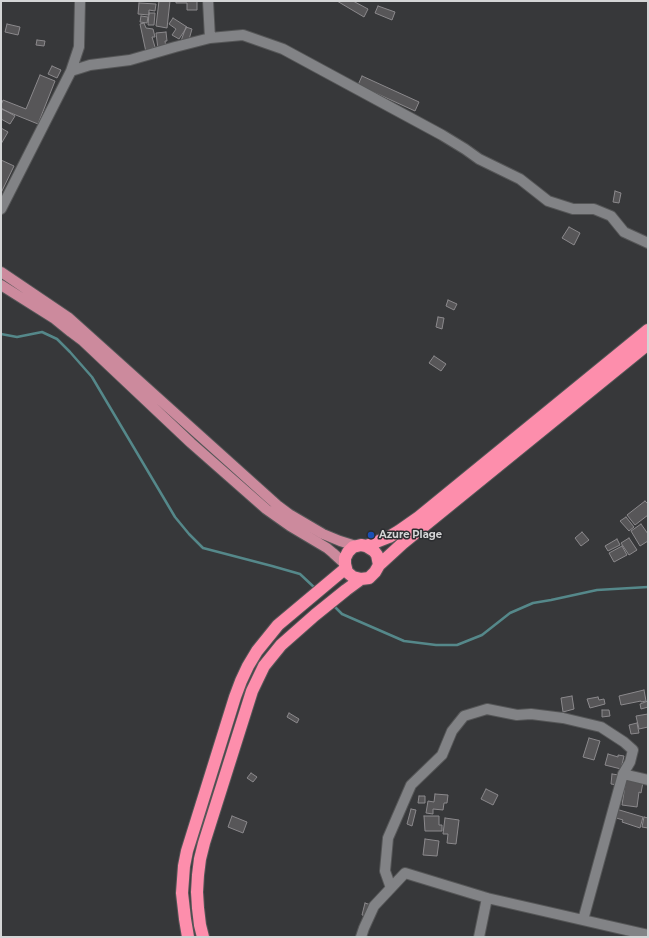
<!DOCTYPE html>
<style>
body{margin:0}
#map{position:relative;width:649px;height:938px;overflow:hidden;background:#37383a;font-family:Montserrat,sans-serif}
canvas{display:block}
.frame{position:absolute;inset:0;border:2px solid #d4d5d6;pointer-events:none}
</style>
<div id="map">
<canvas width="649" height="938"></canvas>
<div class="frame"></div>
</div>
<script>
const context = document.querySelector('canvas').getContext('2d');
context.lineJoin = 'round';
function poly(rows) {
  const path = new Path2D();
  for (const r of rows) {
    path.moveTo(r[0], r[1]);
    for (let i = 2; i < r.length; i += 2) path.lineTo(r[i], r[i + 1]);
  }
  return path;
}
function trace(path, color, width, dash) {
  context.strokeStyle = color;
  context.lineWidth = width;
  context.lineCap = dash ? 'butt' : 'round';
  context.setLineDash(dash || []);
  context.stroke(path);
}
function fillPath(path, color) {
  context.fillStyle = color;
  context.fill(path, 'evenodd');
}
function drawText(font, color, halo, rows, align = 'center') {
  context.font = font + ' Montserrat,sans-serif';
  context.lineWidth = 3;
  context.setLineDash([]);
  context.textBaseline = 'middle';
  context.strokeStyle = halo;
  context.fillStyle = color;
  for (const [text, x, y, turn = 0] of rows) {
    context.save();
    context.translate(x, y);
    context.rotate((+turn || 0) * Math.PI / 180);
    context.textAlign = isNaN(turn) ? turn : align;
    if (halo) context.strokeText(text, 0, 0);
    context.fillText(text, 0, 0);
    context.restore();
  }
}
trace(poly([
 [1,334,17,337,42,332,57,339,70,352,92,377,175,517,189,534,203,548,272,566,300,574,316,589],
 [333,605,342,614,404,641,436,645,457,645,482,635,510,613,533,603,551,600,597,590,648,587]
]), '#55888a', 2.5);
const building = poly([
 [159,1,170,1,167,28,156,26,159,1],
 [176,1,197,1,197,10,187,10,187,3,176,3,176,1],
 [337,1,353,1,368,9,364,17,337,1],
 [139,3,156,4,155,11,149,10,149,15,138,14,139,3],
 [378,6,395,12,392,20,375,13,378,6],
 [149,13,155,13,154,25,148,25,149,13],
 [141,16,148,17,147,23,140,22,141,16],
 [173,18,187,27,179,39,172,35,176,29,169,24,173,18],
 [144,23,146,28,153,29,155,37,152,37,155,47,152,48,153,51,146,52,140,24,144,23],
 [7,24,20,27,18,35,5,32,7,24],
 [186,27,192,29,188,43,181,41,186,27],
 [166,32,167,41,165,41,166,48,158,49,156,33,166,32],
 [37,40,45,41,44,46,36,45,37,40],
 [52,66,61,70,57,78,48,74,52,66],
 [40,75,55,81,38,124,1,109,1,105,3,100,26,109,40,75],
 [362,76,419,102,415,111,358,85,362,76],
 [1,108,15,116,10,124,1,119,1,108],
 [1,128,8,132,1,144,1,128],
 [1,160,14,166,1,193,1,160],
 [615,191,621,193,619,203,613,202,615,191],
 [569,227,580,233,574,245,562,238,569,227],
 [448,300,457,304,454,310,446,306,448,300],
 [438,317,444,318,442,329,436,327,438,317],
 [434,356,446,364,441,371,429,363,434,356],
 [645,501,648,504,648,515,635,525,627,515,645,501],
 [626,517,634,527,629,531,620,521,626,517],
 [641,524,648,534,648,541,640,546,631,531,641,524],
 [582,532,589,540,581,546,575,538,582,532],
 [629,538,637,550,629,555,621,543,629,538],
 [617,539,620,545,608,551,605,546,617,539],
 [622,546,627,555,614,562,609,553,622,546],
 [644,690,646,701,641,702,641,701,621,705,619,696,644,690],
 [572,696,574,709,563,712,561,698,572,696],
 [598,697,599,700,604,699,605,704,590,708,587,699,598,697],
 [648,701,648,707,641,709,640,704,648,701],
 [602,710,609,710,610,716,602,717,602,710],
 [289,713,299,719,297,723,287,717,289,713],
 [648,714,648,727,639,729,636,716,648,714],
 [637,723,639,733,631,734,629,725,637,723],
 [589,738,600,741,594,760,583,757,589,738],
 [608,754,618,757,618,755,624,756,621,769,605,765,608,754],
 [251,773,257,777,253,782,247,778,251,773],
 [612,774,619,775,617,785,611,784,612,774],
 [626,779,643,782,641,793,639,792,637,807,622,805,626,779],
 [486,789,498,795,493,805,481,799,486,789],
 [435,794,448,795,447,803,444,803,443,810,433,809,433,814,426,813,428,801,434,802,435,794],
 [419,796,425,796,425,803,418,803,419,796],
 [411,809,416,810,412,826,407,824,411,809],
 [616,809,643,817,640,828,622,822,623,820,613,817,616,809],
 [232,816,247,822,243,833,228,827,232,816],
 [424,816,439,816,439,825,442,825,442,831,425,831,424,816],
 [644,817,648,818,648,828,642,827,644,817],
 [445,818,459,820,456,844,447,843,448,834,443,834,445,818],
 [425,839,439,841,437,856,423,855,425,839],
 [365,903,371,905,367,916,362,915,365,903]
]);
fillPath(building, '#575658');
trace(building, '#8b898c', 1);
const minor = poly([
 [208,1,210,38],
 [71,71,79,47,80,1],
 [1,209,71,71,90,65,130,60,175,47,210,38,243,35,283,49,442,135,465,149,479,159,520,179,548,201,573,209,594,209,611,216,624,232,648,243],
 [623,774,648,780],
 [391,888,385,871,388,838,411,785,442,755,452,731,464,716,487,709,517,715,531,714,563,718,601,727,624,742,633,750,630,762,623,774,583,920],
 [361,937,364,928,374,906,405,873,487,898,648,935],
 [479,937,487,898]
]);
const major = poly([
 [1,272,69,318,277,505,289,514,323,534,340,541,356,546],
 [1,285,55,319,71,332,83,341,191,443,266,509,290,526,327,548,333,553,345,564]
]);
const highway = poly([
 [366,546,389,537,399,531,419,517,648,330],
 [379,565,403,543,648,344],
 [188,937,185,919,182,893,184,866,187,851,235,697,241,681,248,666,257,651,278,625,346,568],
 [203,937,200,925,198,908,197,892,198,875,200,859,204,843,252,691,264,666,281,645,315,615,346,590,361,579,369,578,375,572,379,565,377,555,374,551,366,546,361,545,353,547,348,552,345,558,345,564,347,572,353,577,361,579]
]);
trace(minor, '#555657', 12);
trace(major, '#555657', 12);
trace(highway, '#555657', 14);
trace(minor, '#828386', 10);
trace(major, '#cc8a9d', 10);
trace(highway, '#fd8eac', 12);
for (const [x, y, r, color] of [
 [371,535,4,"#1a4fb4"]
]) {
  const dot = new Path2D();
  dot.arc(x, y, r, 0, 2 * Math.PI);
  context.fillStyle = color;
  context.fill(dot);
  trace(dot, '#2c2d30', 1.5);
}
drawText('bold 10px', '#d4d5d6', '#2c2d30', [
 ["Azure Plage",379,535]
], 'left');
</script>
